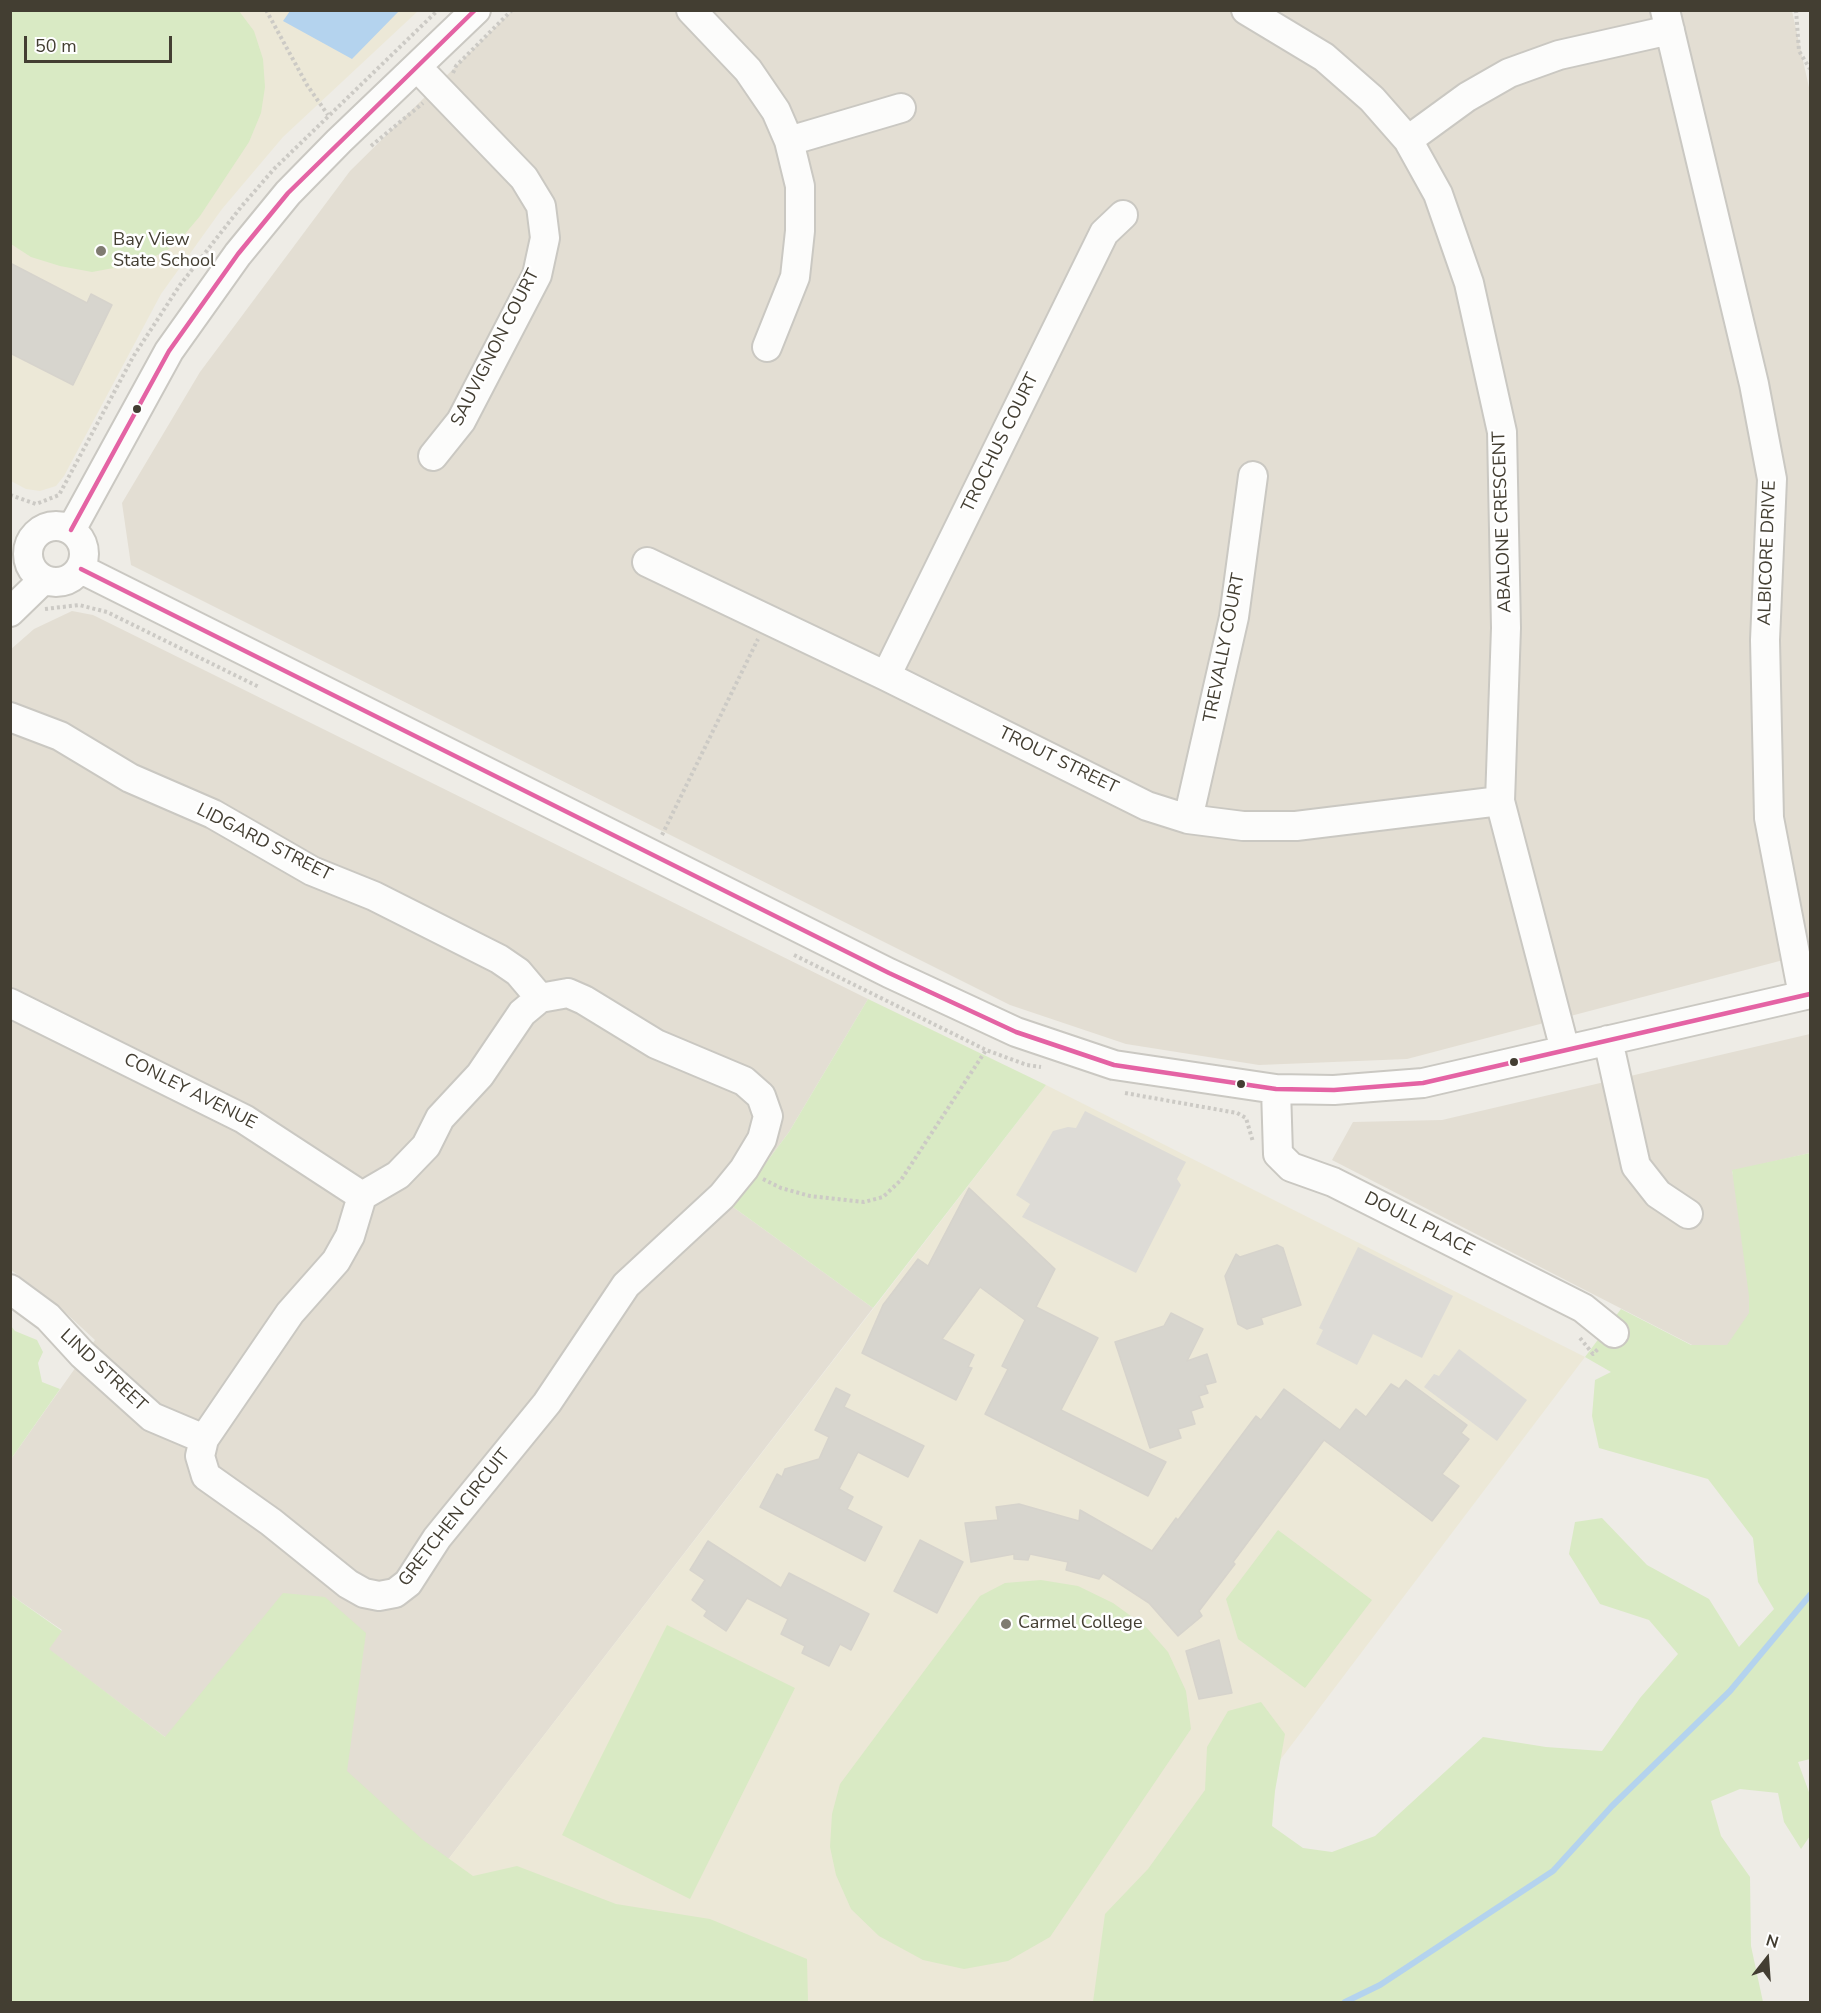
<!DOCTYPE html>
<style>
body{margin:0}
#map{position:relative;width:1821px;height:2013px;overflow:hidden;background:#eeece6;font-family:"Nunito Sans",sans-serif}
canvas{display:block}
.frame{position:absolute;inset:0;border:12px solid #433e32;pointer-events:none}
.north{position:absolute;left:1737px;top:1929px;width:60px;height:60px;-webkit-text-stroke:4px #fff;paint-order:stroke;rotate:17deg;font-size:16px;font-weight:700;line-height:24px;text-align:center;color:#433e32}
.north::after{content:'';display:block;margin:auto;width:21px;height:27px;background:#433e32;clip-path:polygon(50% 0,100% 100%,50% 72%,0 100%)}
.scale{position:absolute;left:24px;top:36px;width:148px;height:27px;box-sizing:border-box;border:3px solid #433e32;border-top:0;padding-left:8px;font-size:18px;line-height:21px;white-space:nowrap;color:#433e32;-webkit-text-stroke:4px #fff;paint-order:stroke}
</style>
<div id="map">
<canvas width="1821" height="2013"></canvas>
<div class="frame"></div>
<div class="north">N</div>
<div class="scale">50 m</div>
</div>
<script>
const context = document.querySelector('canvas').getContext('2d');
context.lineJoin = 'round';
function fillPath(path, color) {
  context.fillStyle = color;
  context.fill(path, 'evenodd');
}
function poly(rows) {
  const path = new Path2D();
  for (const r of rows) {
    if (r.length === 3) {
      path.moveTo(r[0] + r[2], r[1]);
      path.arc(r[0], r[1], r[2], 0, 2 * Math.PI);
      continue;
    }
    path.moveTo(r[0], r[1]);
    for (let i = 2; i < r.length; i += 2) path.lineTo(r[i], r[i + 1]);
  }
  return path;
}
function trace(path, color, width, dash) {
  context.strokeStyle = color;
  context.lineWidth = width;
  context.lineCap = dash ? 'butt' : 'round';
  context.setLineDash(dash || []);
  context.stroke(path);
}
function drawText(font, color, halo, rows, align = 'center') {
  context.font = font + ' "Nunito Sans",sans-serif';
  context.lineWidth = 5;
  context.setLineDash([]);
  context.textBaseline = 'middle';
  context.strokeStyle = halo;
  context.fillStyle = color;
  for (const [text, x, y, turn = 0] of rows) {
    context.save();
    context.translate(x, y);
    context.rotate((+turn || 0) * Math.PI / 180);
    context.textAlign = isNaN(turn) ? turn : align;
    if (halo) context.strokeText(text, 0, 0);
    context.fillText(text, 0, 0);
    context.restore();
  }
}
fillPath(poly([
 [512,11,1792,11,1810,92,1810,953,1407,1059,1259,1065,1126,1044,1010,1005,131,565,122,503,200,372,350,171],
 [72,611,93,615,868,999,789,1132,733,1207,873,1308,424,1891,165,1737,48,1649,62,1630,11,1595,11,1459,95,1340,54,1302,11,1270,10,650,34,629],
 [1810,1034,1810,1153,1732,1171,1764,1303,1731,1365,1332,1160,1353,1122,1442,1120]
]), '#e3ded3');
fillPath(poly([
 [10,11,418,11,283,137,222,209,161,294,64,476,56,486,40,491,26,489,11,481],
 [1046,1085,1585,1357,1097,2002,338,2002]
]), '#ece8d7');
fillPath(poly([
 [11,10,239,11,254,31,263,59,265,87,261,113,249,142,200,216,184,235,164,253,119,267,92,272,60,266,31,257,11,244],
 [868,999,1046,1085,873,1308,733,1207,789,1132],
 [1810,1153,1810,1759,1798,1762,1810,1795,1810,1836,1801,1849,1784,1822,1778,1793,1740,1789,1711,1801,1721,1836,1750,1877,1751,1946,1763,2002,1093,2002,1105,1914,1148,1869,1205,1790,1207,1747,1228,1711,1261,1702,1285,1734,1275,1791,1272,1826,1303,1848,1332,1852,1375,1836,1483,1737,1546,1747,1602,1751,1640,1698,1678,1654,1649,1620,1600,1604,1569,1554,1575,1522,1602,1518,1647,1565,1709,1599,1739,1647,1774,1609,1758,1582,1753,1538,1708,1479,1599,1448,1592,1416,1595,1380,1611,1372,1585,1357,1621,1309,1691,1345,1727,1345,1749,1313,1749,1296,1732,1170],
 [11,1326,15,1331,37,1340,43,1352,38,1363,42,1382,60,1389,11,1459],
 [1278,1530,1372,1600,1305,1688,1238,1639,1226,1599],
 [1041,1580,1078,1586,1113,1603,1146,1627,1168,1652,1186,1691,1191,1729,1050,1937,1008,1961,964,1969,923,1960,879,1936,851,1909,836,1875,830,1847,832,1814,840,1784,980,1596,1005,1583],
 [283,1593,325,1597,366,1633,347,1771,423,1840,473,1876,517,1866,616,1904,710,1919,807,1959,808,2002,11,2002,11,1595,62,1631,49,1649,165,1737],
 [667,1625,795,1688,690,1899,562,1835]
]), '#d9eac4');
fillPath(poly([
 [1085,1111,1186,1162,1177,1179,1181,1185,1136,1273,1022,1217,1030,1204,1016,1195,1053,1131,1068,1127,1076,1128],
 [1358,1247,1453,1296,1422,1358,1373,1334,1357,1365,1316,1344,1323,1330,1319,1328],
 [1459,1349,1527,1400,1497,1441,1424,1387,1434,1374,1439,1376]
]), '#dddbd6');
fillPath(poly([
 [290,11,290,10,399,11,352,59,283,21]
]), '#b4d3ee');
trace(poly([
 [1345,2002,1380,1985,1553,1871,1612,1806,1730,1691,1810,1595]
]), '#b4d3ee', 6);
const building = poly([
 [10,263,87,303,91,294,112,305,73,385,10,353,10,263],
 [969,1188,1055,1269,1036,1307,1098,1338,1061,1410,1166,1462,1148,1496,985,1414,1008,1369,1002,1366,1025,1320,980,1287,942,1339,974,1355,968,1367,972,1368,956,1400,862,1353,883,1305,918,1259,928,1266,969,1188],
 [1277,1245,1283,1248,1301,1305,1261,1318,1263,1324,1247,1329,1238,1324,1225,1276,1236,1254,1240,1257,1277,1245],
 [1171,1313,1203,1329,1187,1361,1207,1354,1216,1382,1205,1385,1208,1393,1199,1396,1203,1407,1191,1411,1195,1424,1178,1429,1181,1438,1150,1448,1115,1342,1164,1326,1171,1313],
 [1406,1380,1467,1425,1461,1433,1469,1439,1442,1474,1459,1486,1432,1521,1324,1440,1233,1562,1235,1564,1199,1611,1202,1616,1178,1636,1149,1603,1103,1573,1099,1579,1066,1570,1068,1562,1030,1554,1028,1560,1014,1559,1014,1554,971,1562,965,1523,998,1520,996,1507,1019,1504,1079,1521,1080,1510,1152,1551,1176,1518,1178,1520,1256,1416,1261,1420,1284,1389,1340,1430,1356,1409,1366,1417,1391,1384,1399,1389,1406,1380],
 [836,1388,850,1395,844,1407,924,1446,908,1477,858,1452,839,1489,853,1497,847,1509,882,1527,865,1561,760,1507,777,1474,782,1477,785,1469,819,1459,829,1437,815,1430,836,1388],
 [920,1540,963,1562,937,1613,894,1591,920,1540],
 [708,1541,781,1588,789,1573,869,1614,851,1650,840,1644,829,1666,802,1653,805,1646,781,1634,788,1619,747,1598,726,1631,704,1616,707,1611,692,1600,705,1580,690,1570,708,1541],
 [1219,1640,1232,1693,1199,1699,1186,1651,1219,1640]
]);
fillPath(building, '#d7d5ce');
trace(building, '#d6d3cc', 1.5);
const minor = poly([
 [691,10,748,70,776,111,789,141,800,186,800,231,795,277,767,347],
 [1246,10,1324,57,1372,99,1408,140,1438,194,1469,283,1502,432,1506,628,1500,801,1565,1050],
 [1665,10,1754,384,1772,479,1765,640,1769,818,1803,995],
 [417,67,524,178,541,206,545,238,537,275,461,421,433,456],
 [1408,140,1467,97,1509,73,1559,55,1670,30],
 [789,141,901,108],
 [56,554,28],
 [71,530,169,351,238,254,288,193,339,141,476,10],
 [647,562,886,676,1147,806,1188,819,1243,826,1296,826,1500,801],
 [81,569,889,973,1016,1032,1114,1065,1276,1089,1334,1090,1423,1083,1810,994],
 [10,612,43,580],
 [886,676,1104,233,1123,215],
 [10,717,60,736,130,778,213,814,312,871,374,896,499,959,518,972,540,998],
 [1188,819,1234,617,1253,476],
 [568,993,584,1000,656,1044,744,1081,761,1096,768,1116,762,1139,744,1169,722,1196,626,1285,547,1403,437,1538,408,1583,395,1593,379,1596,364,1593,348,1584,271,1522,206,1476,200,1456,204,1439,290,1313,336,1261,350,1236,362,1196,398,1175,426,1146,440,1118,480,1075,522,1013,540,998,568,993],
 [10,1003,244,1119,362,1196],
 [1608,1040,1636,1166,1658,1194,1688,1214],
 [1276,1089,1278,1154,1291,1167,1333,1182,1583,1308,1614,1333],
 [10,1289,48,1317,82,1354,152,1417,204,1439]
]);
trace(minor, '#cac8c2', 32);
trace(poly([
 [266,10,307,85,328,115],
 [1796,10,1799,51,1810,69],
 [453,73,456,66,512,10],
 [371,146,423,103],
 [10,495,36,504,59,495,133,357,180,285,241,207,274,169,438,10],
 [45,609,79,605,107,612,259,687],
 [662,835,758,639],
 [794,955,986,1050,1027,1065,1041,1067],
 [1125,1093,1237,1113,1246,1118,1253,1142],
 [763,1179,781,1188,810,1196,864,1202,883,1197,901,1180,986,1050],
 [1580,1338,1593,1354,1599,1348]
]), '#cccac5', 4, [3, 3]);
trace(minor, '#fcfcfb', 28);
trace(poly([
 [71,530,169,351,238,254,288,193,475,10],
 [81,569,889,973,1016,1032,1114,1065,1276,1089,1334,1090,1423,1083,1810,994]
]), '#e463a4', 4.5);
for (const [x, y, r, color] of [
 [101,251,6,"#7f7b71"],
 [137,409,5,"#433e32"],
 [1514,1062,5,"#433e32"],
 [1241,1084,5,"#433e32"],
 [1006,1624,6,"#7f7b71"]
]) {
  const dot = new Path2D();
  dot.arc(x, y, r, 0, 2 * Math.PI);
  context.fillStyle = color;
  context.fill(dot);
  trace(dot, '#fff', 2);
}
drawText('18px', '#433e32', '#fff', [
 ["Bay View",113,241],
 ["State School",113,262],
 ["Carmel College",1018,1624]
], 'left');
drawText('18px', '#433e32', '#fff', [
 ["SAUVIGNON COURT",496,348,-63],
 ["TROCHUS COURT",1001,443,-64],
 ["ABALONE CRESCENT",1503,522,-92],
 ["ALBICORE DRIVE",1768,553,-88],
 ["TREVALLY COURT",1225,648,-79],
 ["TROUT STREET",1058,761,26],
 ["LIDGARD STREET",264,843,27],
 ["CONLEY AVENUE",190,1092,27],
 ["DOULL PLACE",1419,1225,27],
 ["LIND STREET",103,1371,43],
 ["GRETCHEN CIRCUIT",455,1518,-52]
]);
</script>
